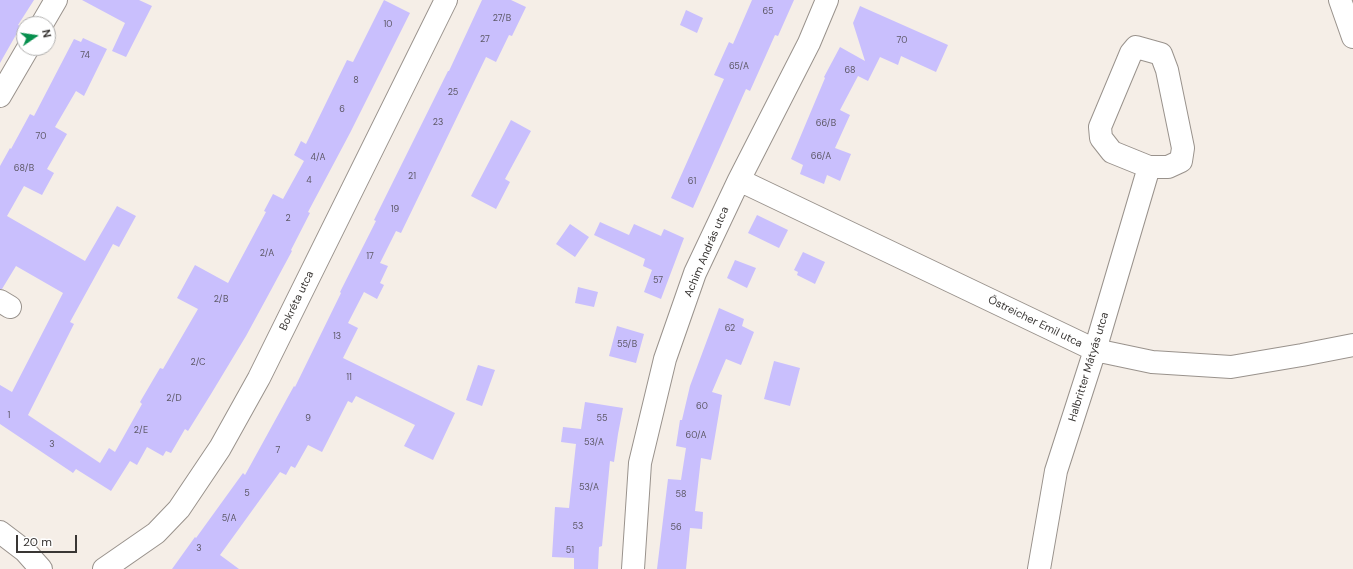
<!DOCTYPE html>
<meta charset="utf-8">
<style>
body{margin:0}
#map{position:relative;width:1353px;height:569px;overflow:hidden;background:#f5eee7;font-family:"DM Sans",sans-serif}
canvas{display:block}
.north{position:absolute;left:16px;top:16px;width:40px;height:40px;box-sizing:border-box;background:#fff;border:1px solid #b0afae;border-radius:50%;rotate:77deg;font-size:11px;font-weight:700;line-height:16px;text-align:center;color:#393634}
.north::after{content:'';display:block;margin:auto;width:14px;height:18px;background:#068f4d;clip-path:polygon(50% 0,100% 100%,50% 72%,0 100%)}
.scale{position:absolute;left:16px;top:535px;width:61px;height:18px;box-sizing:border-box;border:2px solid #393634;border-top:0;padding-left:5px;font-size:12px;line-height:14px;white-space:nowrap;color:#393634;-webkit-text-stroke:3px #fff;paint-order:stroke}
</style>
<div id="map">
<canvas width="1353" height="569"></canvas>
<div class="north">N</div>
<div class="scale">20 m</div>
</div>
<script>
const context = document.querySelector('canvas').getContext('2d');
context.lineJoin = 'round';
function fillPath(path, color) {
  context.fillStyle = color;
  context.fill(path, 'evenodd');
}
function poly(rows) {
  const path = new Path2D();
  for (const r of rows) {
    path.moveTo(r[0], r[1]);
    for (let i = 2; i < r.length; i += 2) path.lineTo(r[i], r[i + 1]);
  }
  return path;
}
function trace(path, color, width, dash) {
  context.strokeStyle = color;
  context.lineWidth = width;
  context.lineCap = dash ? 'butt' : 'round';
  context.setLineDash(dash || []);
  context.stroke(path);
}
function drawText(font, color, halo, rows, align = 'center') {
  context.font = font + ' "DM Sans",sans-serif';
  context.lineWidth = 3;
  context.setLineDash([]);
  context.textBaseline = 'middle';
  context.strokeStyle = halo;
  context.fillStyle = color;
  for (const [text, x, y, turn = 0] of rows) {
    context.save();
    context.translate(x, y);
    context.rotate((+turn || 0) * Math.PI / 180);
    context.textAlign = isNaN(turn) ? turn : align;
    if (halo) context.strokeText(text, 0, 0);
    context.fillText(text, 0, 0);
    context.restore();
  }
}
fillPath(poly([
 [0,0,34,0,18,25,21,26,0,63],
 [82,0,139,0,152,6,126,57,112,51,125,23],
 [384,0,410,13,350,133,308,212,310,213,291,250,292,251,271,290,246,336,211,394,188,431,185,429,171,453,166,451,163,456,147,447,137,465,130,461,111,491,76,469,73,473,0,424,0,385,12,392,63,293,16,266,2,289,0,289,0,166,10,148,11,149,30,114,34,116,74,39,81,42,83,38,107,49,84,96,76,91,55,127,67,134,47,169,54,173,42,195,24,186,7,216,85,261,117,206,136,216,119,247,113,244,70,322,74,324,28,415,100,463,109,448,115,452,142,404,140,402,160,368,163,369,198,309,177,298,195,265,228,283,266,212,264,211,273,194,283,199,304,161,294,155,301,141,306,144,347,60,353,62],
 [482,0,511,0,526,7,512,36,509,35,496,62,486,57,401,233,396,231,380,263,388,266,380,283,384,285,377,299,364,292,348,323,358,328,343,358,455,413,433,460,404,446,415,425,356,396,352,403,348,401,322,452,308,445,295,468,291,466,286,475,280,472,220,555,239,569,172,569,195,537,196,538,243,473,245,475,294,386,295,387,341,293,340,292,376,221,374,220,448,71,449,71],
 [752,0,794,0,778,36,775,35,750,91,746,89,693,208,671,198,724,79,714,75,729,42,733,44],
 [860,6,948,45,936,72,901,56,898,65,880,57,868,81,858,76,840,110,850,115,835,148,851,154,840,181,827,175,824,184,800,174,803,165,791,159,825,78,824,77,840,47,865,61,853,23],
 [686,10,703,18,697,33,680,25],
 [511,120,531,131,505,179,510,182,496,209,471,196],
 [757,215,788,230,779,248,748,233],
 [600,222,629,235,634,224,661,236,664,229,684,238,661,299,644,292,652,270,643,266,645,259,594,235],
 [570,224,589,237,575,257,556,244],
 [803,252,825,262,815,284,797,275,798,272,794,270],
 [735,260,756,268,747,288,727,278],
 [578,287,598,292,594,307,575,303],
 [719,308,744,319,742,326,754,332,741,365,726,359,712,392,722,395,711,460,701,458,695,511,703,512,702,529,690,528,686,569,657,569,668,479,681,480,686,448,676,446,680,420,682,420,690,386],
 [617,326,644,334,636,363,609,356],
 [774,361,800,368,790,406,764,399],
 [478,365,495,370,482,406,466,400],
 [585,402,623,408,618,434,614,462,610,461,602,546,599,547,598,569,574,569,574,558,552,557,555,507,569,508,576,444,561,442,563,427,581,429]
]), '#c9bffd');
const minor = poly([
 [1340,0,1353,37],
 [42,24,56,0],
 [0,96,28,48],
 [739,180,1095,350,1152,362,1231,367,1302,355,1353,345],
 [0,301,10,307],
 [0,532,25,551,41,569],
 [104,569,156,533,179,509,220,448,259,378,446,0],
 [633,569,640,463,665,359,695,273,739,180,809,43,827,0],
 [1039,569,1056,471,1095,350,1149,167,1168,167,1181,161,1183,148,1167,70,1161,54,1136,47,1131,53,1100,127,1101,138,1112,152,1149,167]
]);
trace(minor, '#99928c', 24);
trace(minor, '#fff', 22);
drawText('9px', '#5d5866', null, [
 ["65",768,12],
 ["27/B",502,19],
 ["10",388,25],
 ["27",485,40],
 ["70",902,41],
 ["74",85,56],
 ["65/A",739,67],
 ["68",850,71],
 ["8",356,81],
 ["25",453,93],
 ["6",342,110],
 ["23",438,123],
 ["66/B",826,124],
 ["70",41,137],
 ["66/A",821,157],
 ["4/A",318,158],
 ["68/B",24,169],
 ["21",412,177],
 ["4",309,181],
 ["61",692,182],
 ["19",395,210],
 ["2",288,219],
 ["2/A",267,254],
 ["17",370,257],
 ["57",658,281],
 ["2/B",221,300],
 ["62",730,329],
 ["13",337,337],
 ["55/B",627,345],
 ["2/C",198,363],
 ["11",349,378],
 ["2/D",174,399],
 ["60",702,407],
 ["1",9,416],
 ["9",308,419],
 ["55",602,419],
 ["2/E",141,431],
 ["60/A",696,436],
 ["53/A",594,443],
 ["3",52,445],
 ["7",278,451],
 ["53/A",589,488],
 ["5",247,494],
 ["58",681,495],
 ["5/A",229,519],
 ["53",578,527],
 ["56",676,528],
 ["3",199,549],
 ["51",570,551]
]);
drawText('11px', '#393634', '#fff', [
 ["Achim András utca",707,252,-67],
 ["Bokréta utca",297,301,-64],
 ["Östreicher Emil utca",1035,322,26],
 ["Halbritter Mátyás utca",1089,367,-73]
]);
</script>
